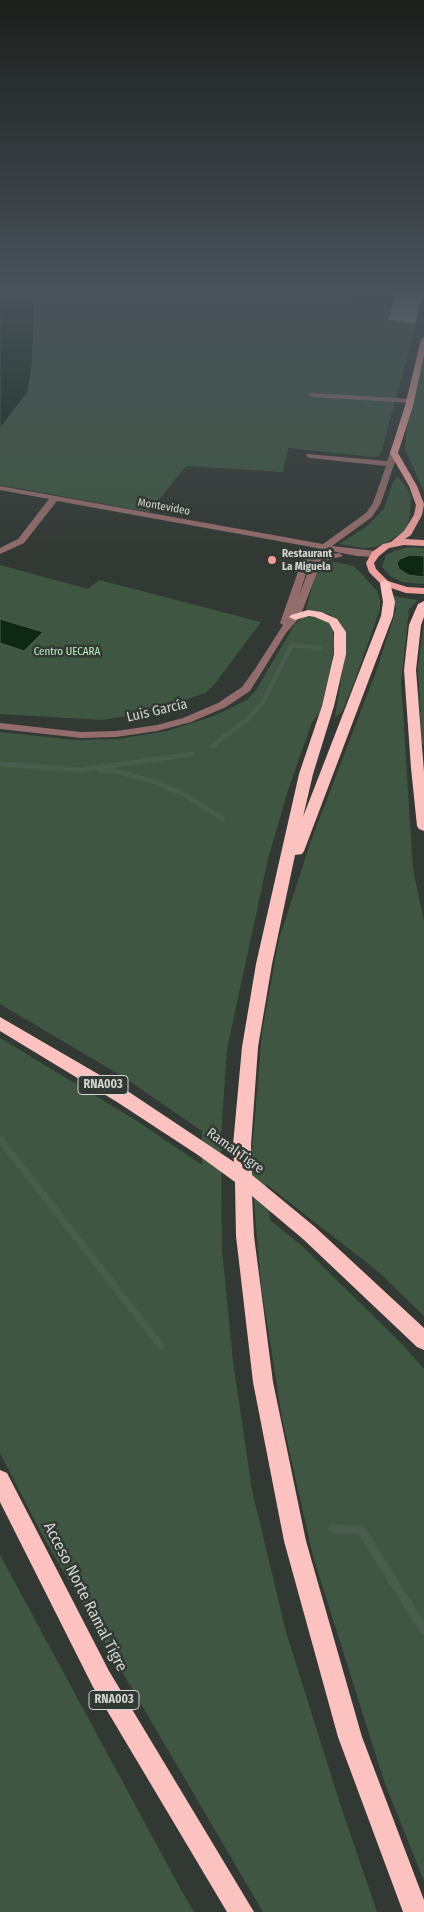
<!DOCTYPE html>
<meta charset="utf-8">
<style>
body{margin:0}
canvas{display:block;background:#323833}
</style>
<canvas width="424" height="1912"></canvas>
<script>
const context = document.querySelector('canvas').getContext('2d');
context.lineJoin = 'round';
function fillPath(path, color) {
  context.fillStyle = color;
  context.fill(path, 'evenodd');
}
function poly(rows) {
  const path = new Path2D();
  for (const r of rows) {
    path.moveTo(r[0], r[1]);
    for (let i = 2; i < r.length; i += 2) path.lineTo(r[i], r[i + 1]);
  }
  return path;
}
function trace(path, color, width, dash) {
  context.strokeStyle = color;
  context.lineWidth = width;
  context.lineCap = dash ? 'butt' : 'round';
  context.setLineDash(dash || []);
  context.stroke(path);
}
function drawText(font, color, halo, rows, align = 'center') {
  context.font = font + ' "Fira Sans Condensed",sans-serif';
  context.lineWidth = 5;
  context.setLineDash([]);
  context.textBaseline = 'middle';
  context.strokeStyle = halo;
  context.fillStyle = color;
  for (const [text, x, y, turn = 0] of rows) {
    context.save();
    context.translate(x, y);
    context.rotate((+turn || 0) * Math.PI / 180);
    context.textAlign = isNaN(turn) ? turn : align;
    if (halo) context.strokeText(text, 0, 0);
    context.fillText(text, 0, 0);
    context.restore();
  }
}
fillPath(poly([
 [33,293,348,293,344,301,420,310,381,453,378,456,373,457,288,448,283,472,186,466,149,512,0,485,0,428,28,392,34,324],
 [424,357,424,492,405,449,407,426],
 [398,476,407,488,411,497,409,520,405,531,389,541,375,547,364,548,339,544,366,527,384,509,393,482],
 [410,547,424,548,424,584,402,582,392,577,385,571,382,566,386,555,394,551],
 [335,562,353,566,358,570,377,591,380,600,380,609,356,677,342,712,335,718,345,655,338,622,330,614,306,610,317,568,324,564],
 [0,565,88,589,99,580,261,622,214,685,205,693,151,712,102,720,0,714],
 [393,596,418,600,409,609,401,682,413,869,424,922,424,1316,380,1273,266,1184,270,1220,302,1246,402,1344,424,1369,424,1881,384,1781,313,1556,282,1418,261,1284,251,1165,262,1032,279,939,311,841,377,669,396,610],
 [319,616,327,620,333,631,334,645,331,668,320,712,312,722,288,790,268,859,227,1049,221,1136,222,1250,233,1362,252,1490,286,1632,340,1804,377,1912,263,1912,45,1540,0,1453,0,1038,137,1121,202,1165,202,1131,125,1078,0,1004,0,732,75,740,119,739,167,731,214,716,247,700,256,690,295,624,303,617],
 [424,622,424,745,422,744,418,667],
 [0,1555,180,1888,194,1912,0,1912]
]), '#3f5742');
const water = poly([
 [0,293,33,293,34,324,32,366,28,392,0,428,0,293],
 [410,555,424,556,424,577,409,575,399,569,397,563,400,559,410,555],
 [0,619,43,632,24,651,0,643,0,619]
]);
fillPath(water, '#0f2814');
trace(water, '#4a5c4d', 1);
trace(poly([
 [237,727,247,720,264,700,292,645,321,648]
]), '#4a5c4d', 4.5);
trace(poly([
 [212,746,239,726],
 [0,764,80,770,192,754],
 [99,770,115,771,149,780,185,795,223,819]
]), '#4a5c4d', 5);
trace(poly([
 [0,1139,161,1346]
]), '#4a5c4d', 7);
trace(poly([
 [332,1529,361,1530,424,1630]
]), '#4a5c4d', 9);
fillPath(poly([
 [396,293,424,293,415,323,388,320]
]), '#93b196');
fillPath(poly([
 [310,393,410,399,414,401,410,403,313,397,309,395,310,393],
 [391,451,398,453,381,503,372,517,332,546,375,551,379,554,375,557,357,556,326,550,319,556,339,553,343,556,321,562,300,617,286,633,250,691,226,707,191,722,157,731,116,737,81,738,0,729,0,723,81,732,116,731,157,725,183,718,218,703,242,687,255,669,283,625,280,623,301,563,317,548,57,501,24,543,0,554,0,548,18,539,49,499,0,490,0,486,323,544,366,513,373,503,386,466,310,458,306,456,307,454,387,461,391,451],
 [312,561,299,596,309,564,312,561]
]), '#936d6b');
fillPath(poly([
 [424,337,424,355,413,406,398,453,417,486,424,504,422,515,411,535,405,539,424,540,424,546,404,545,389,548,379,556,374,563,376,569,388,581,407,587,424,588,424,594,406,593,382,585,369,572,366,563,372,552,383,544,391,542,404,531,414,515,416,505,409,486,390,453,405,406,421,339,424,337]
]), '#efa19d');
fillPath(poly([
 [385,580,390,583,395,602,393,616,304,851,302,854,295,855,272,964,258,1047,251,1145,252,1175,315,1227,424,1328,424,1350,417,1347,303,1239,252,1196,254,1236,273,1382,306,1541,362,1737,424,1900,424,1912,403,1912,338,1737,284,1541,253,1382,236,1236,235,1182,198,1155,117,1102,0,1031,0,1017,129,1092,234,1162,233,1145,242,1047,256,964,299,774,322,706,334,654,334,632,329,623,315,617,309,616,295,620,289,617,291,615,308,610,321,612,337,619,346,632,346,654,334,706,313,774,303,817,381,616,383,602,380,583,385,580],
 [424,601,424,617,421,625,416,670,424,772,424,831,419,829,417,826,411,768,404,670,409,625,418,604,424,601],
 [0,1470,7,1473,109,1671,254,1912,227,1912,93,1687,0,1502,0,1470]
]), '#fbc2bf');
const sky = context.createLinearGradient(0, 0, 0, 560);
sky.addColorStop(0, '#1c1f1c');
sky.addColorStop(0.52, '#49535b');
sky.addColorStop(1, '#49535b00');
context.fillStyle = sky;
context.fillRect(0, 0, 424, 560);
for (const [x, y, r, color] of [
 [272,560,5,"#f59b98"]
]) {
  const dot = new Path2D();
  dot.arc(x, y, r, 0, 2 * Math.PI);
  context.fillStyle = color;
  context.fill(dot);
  trace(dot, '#323833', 2);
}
drawText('11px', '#d2d5d2', '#323833', [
 ["Montevideo",164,507,10]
]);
drawText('bold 11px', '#d2d5d2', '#323833', [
 ["Restaurant",282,554],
 ["La Miguela",282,567]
], 'left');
drawText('11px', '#bcefc2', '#323833', [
 ["Centro UECARA",67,652]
]);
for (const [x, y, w] of [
 [103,1085,50],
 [114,1700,50]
]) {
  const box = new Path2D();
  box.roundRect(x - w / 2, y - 9.5, w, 19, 4);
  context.fillStyle = '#323833';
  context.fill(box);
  trace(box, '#d2d5d2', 1);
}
drawText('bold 12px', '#d2d5d2', null, [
 ["RNA003",103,1085],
 ["RNA003",114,1700]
]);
drawText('14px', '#d2d5d2', '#323833', [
 ["Luis García",157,711,-13],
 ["Ramal Tigre",235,1151,36]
]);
drawText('16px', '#d2d5d2', '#323833', [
 ["Acceso Norte Ramal Tigre",85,1597,63]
]);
</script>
